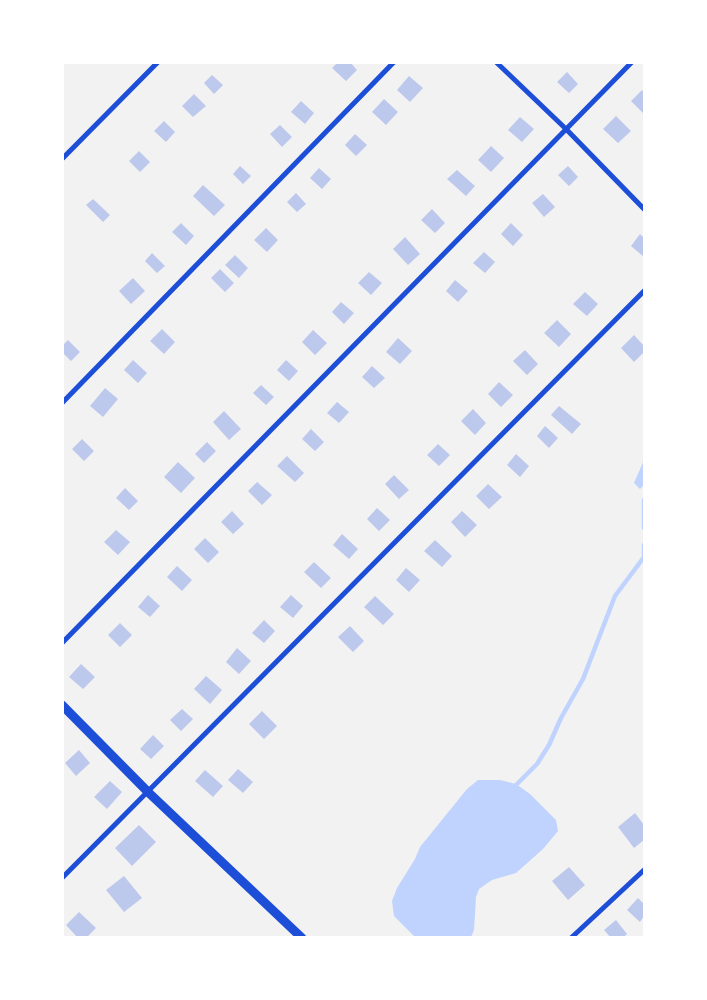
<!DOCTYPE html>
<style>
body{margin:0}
#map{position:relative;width:707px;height:1000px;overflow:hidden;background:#f2f2f2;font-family:"Fira Sans",sans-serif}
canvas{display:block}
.frame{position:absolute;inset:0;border:64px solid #fff;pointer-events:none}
</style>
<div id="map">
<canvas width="707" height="1000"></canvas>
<div class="frame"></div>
</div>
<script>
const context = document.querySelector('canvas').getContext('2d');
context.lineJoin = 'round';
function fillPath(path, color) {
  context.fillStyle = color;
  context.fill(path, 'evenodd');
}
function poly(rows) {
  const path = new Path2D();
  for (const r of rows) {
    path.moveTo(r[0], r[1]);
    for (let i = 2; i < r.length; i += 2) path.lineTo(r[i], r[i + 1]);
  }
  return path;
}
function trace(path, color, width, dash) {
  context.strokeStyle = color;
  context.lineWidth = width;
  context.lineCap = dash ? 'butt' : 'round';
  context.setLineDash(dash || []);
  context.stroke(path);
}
fillPath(poly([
 [644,460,644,485,640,489,634,483],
 [478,780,500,780,516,784,530,794,556,820,558,831,543,849,516,873,492,880,479,889,476,897,474,930,471,937,415,937,394,916,392,901,397,888,415,859,420,847,467,789]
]), '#bfd3fe');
trace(poly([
 [644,500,644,528],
 [512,789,537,764,549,745,561,718,583,679,615,596,644,557,644,545]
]), '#bfd3fe', 4.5);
fillPath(poly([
 [338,62,350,62,357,70,346,81,332,68],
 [567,72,578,84,569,93,557,82],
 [212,75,223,85,214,94,204,83],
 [409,76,423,88,410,102,397,90],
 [642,90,644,93,644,114,631,101],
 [194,94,206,106,193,117,182,106],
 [384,99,398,112,386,125,372,112],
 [301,101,314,113,305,124,291,112],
 [616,116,631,131,618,143,603,129],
 [520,117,534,129,522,142,508,130],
 [164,121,175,132,166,142,154,131],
 [280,125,292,137,282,147,270,134],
 [355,134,367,145,356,156,345,145],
 [491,146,504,158,491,172,478,160],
 [139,151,150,162,140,172,129,161],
 [240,166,251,176,243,184,233,174],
 [568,166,578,177,569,186,558,175],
 [319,168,331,179,322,189,310,178],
 [457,170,475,186,466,196,447,179],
 [203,185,225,205,214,216,193,196],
 [296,193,306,204,297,212,287,202],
 [543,194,555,207,544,217,532,203],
 [93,199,110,215,103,222,86,205],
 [432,209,445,223,435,233,421,220],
 [181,223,194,236,186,245,172,232],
 [511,223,523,235,513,246,501,234],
 [266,228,278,240,267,252,254,240],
 [640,234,644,238,644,257,631,246],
 [405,237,420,254,408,265,393,249],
 [484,252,495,262,485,273,473,263],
 [152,253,165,266,157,273,145,261],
 [235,255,248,268,239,278,225,265],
 [220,269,234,283,225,292,211,278],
 [369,272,382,283,371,295,358,283],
 [133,278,145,291,131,304,119,291],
 [455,280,468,291,458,302,446,291],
 [585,292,598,304,587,316,573,304],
 [341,302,354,313,344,324,332,312],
 [557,320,571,334,559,347,544,333],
 [162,329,175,342,164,354,150,341],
 [313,330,327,343,315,355,302,342],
 [634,335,644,346,644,352,634,362,621,348],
 [398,338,412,351,400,364,386,352],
 [68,340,80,352,71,361,62,352,62,346],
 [525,350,538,364,527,375,513,361],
 [133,360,147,373,138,383,124,370],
 [286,360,298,371,289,381,277,370],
 [372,366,385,378,374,388,362,377],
 [499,382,513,395,501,407,488,394],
 [261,385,274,397,266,405,253,393],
 [105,388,118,399,103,417,90,406],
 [337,402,349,412,339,423,327,413],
 [559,406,581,424,572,434,551,415],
 [473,409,486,423,475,435,461,421],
 [224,411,241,429,229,440,213,422],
 [545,426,558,438,549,448,537,436],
 [311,429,324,442,315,451,302,439],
 [82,439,94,451,84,461,72,449],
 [207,442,216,451,204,463,195,454],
 [438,444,450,455,439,466,427,455],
 [516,454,529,466,520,477,507,465],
 [287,456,304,473,295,482,277,466],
 [178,462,195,478,181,493,164,477],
 [394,475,409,490,399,499,385,484],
 [257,482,272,495,262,505,248,491],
 [488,484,502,497,489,509,476,496],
 [125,488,138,501,129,510,116,498],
 [377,508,390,520,379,531,367,519],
 [232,511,244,524,233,534,221,522],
 [462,511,477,525,465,537,451,522],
 [116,530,130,542,118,555,104,542],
 [342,534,358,549,349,559,333,545],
 [205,538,219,552,208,563,194,549],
 [435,540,452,556,442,567,424,551],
 [314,562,331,578,321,588,304,572],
 [177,566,192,580,182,591,167,577],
 [406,568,420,580,409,592,396,580],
 [148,595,160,606,150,617,138,607],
 [291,595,303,606,293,618,280,607],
 [375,596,394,614,383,625,364,607],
 [264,620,275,631,264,643,252,633],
 [120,623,132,635,120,647,108,635],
 [350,626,364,641,353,652,338,637],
 [237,648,251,661,239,674,226,662],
 [81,664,95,677,83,689,69,677],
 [206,676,222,690,210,704,194,689],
 [182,709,193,719,181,731,170,720],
 [262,711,277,726,264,739,249,724],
 [153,735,164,746,151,759,140,749],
 [79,750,90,763,76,776,65,763],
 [238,769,253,782,243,793,228,780],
 [205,770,223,786,213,797,195,781],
 [110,781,122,792,107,809,94,797],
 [635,813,644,825,644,840,634,848,618,827],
 [139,825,156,842,132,866,115,848],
 [569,867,585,885,568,900,552,881],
 [124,876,142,898,124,912,106,890],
 [638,898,644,904,644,916,640,922,627,910],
 [79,912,96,928,86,938,78,938,66,925],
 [616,920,627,934,623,938,611,938,604,930]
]), '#bdc9ec');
trace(poly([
 [496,62,566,129,644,209],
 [62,159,158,62],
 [62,403,394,62],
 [62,643,632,62],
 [62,878,644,291],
 [571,938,644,870]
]), '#1d4ed8', 5);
trace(poly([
 [62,705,148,792,302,938]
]), '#1d4ed8', 9);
</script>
